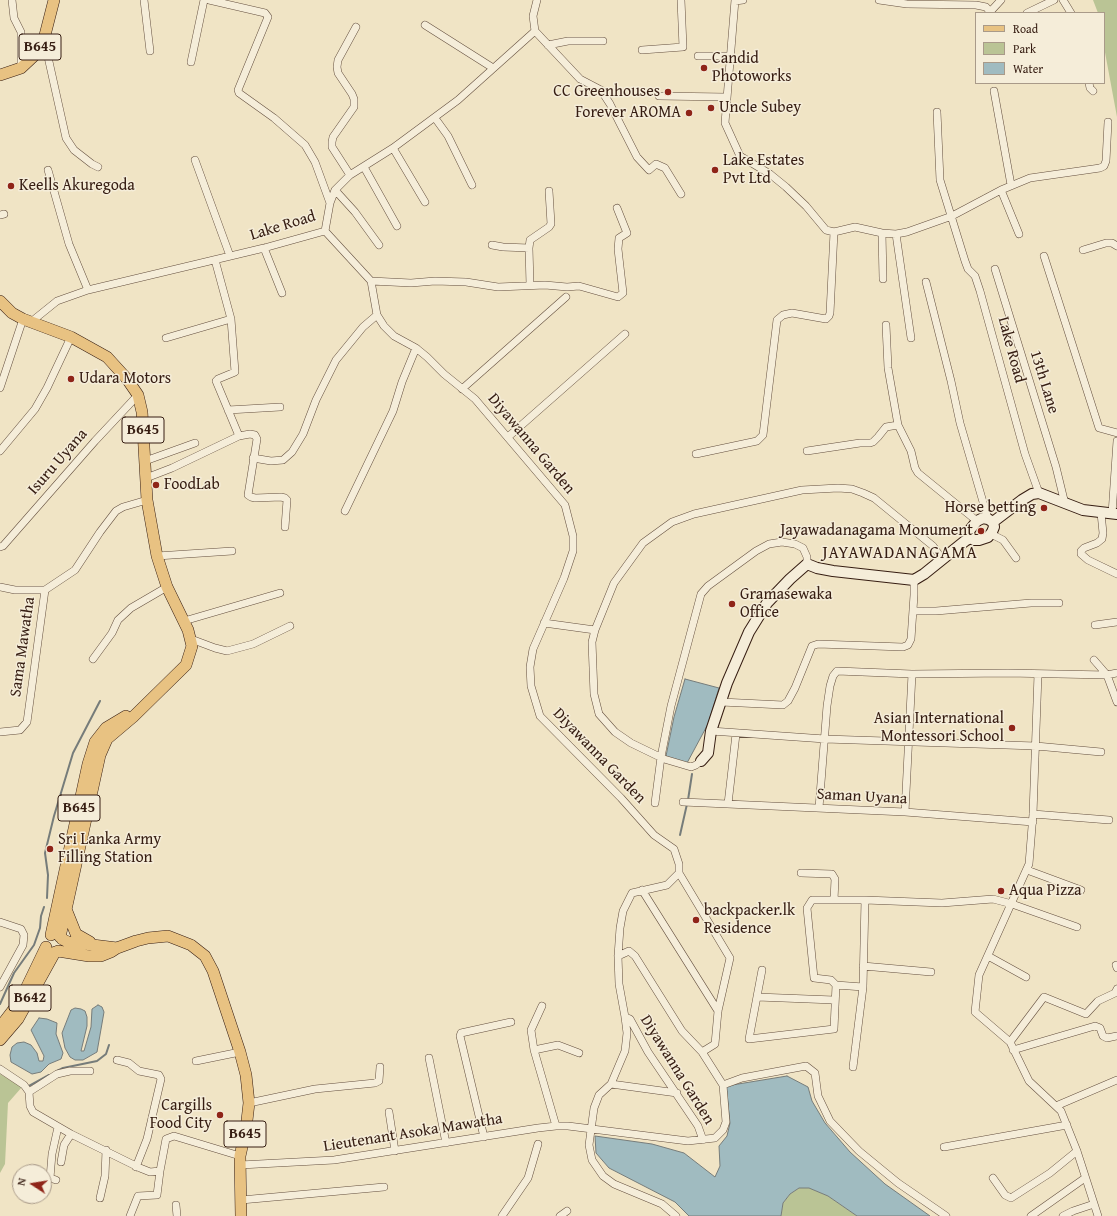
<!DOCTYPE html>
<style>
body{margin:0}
#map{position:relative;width:1117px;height:1216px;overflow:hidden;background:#f0e4c5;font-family:"Gentium Book Plus",serif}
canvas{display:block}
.legend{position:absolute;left:975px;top:12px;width:130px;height:72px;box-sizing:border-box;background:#f5edd9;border:1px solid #a99a89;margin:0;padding:5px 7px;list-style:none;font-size:12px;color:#361d12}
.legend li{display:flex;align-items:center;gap:8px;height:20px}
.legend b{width:20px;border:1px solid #a99a89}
.north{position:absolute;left:12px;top:1164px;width:40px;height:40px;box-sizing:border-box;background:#f5edd9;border:1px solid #a99a89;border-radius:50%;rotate:282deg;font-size:11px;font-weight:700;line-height:16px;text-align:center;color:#361d12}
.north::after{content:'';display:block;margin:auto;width:14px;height:18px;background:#8f2418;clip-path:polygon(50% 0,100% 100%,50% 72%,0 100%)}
</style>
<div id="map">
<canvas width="1117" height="1216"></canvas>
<ul class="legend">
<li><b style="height:5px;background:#e8c282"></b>Road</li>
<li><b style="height:11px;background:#bac495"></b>Park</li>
<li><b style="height:11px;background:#a0bbc0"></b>Water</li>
</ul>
<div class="north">N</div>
</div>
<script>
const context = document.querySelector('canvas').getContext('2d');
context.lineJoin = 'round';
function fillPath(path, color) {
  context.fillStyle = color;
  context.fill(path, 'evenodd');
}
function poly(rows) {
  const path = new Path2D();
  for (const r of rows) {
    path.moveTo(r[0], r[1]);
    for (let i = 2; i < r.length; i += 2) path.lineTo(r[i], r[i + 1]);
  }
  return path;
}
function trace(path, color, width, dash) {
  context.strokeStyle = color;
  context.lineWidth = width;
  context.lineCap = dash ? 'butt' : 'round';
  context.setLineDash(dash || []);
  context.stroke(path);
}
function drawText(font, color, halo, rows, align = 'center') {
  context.font = font + ' "Gentium Book Plus",serif';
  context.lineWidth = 3;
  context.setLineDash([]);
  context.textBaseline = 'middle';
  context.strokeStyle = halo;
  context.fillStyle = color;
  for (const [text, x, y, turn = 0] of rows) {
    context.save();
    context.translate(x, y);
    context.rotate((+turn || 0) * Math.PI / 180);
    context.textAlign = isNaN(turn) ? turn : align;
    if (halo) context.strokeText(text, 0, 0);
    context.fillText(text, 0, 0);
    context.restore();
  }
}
fillPath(poly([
 [1093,0,1117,0,1117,117,1104,47,1104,13,1098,13],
 [0,1074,22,1087,8,1103,5,1164,0,1173],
 [799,1188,810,1188,828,1196,857,1216,781,1216,783,1203,790,1194]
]), '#bac495');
const water = poly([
 [685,679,719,688,708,724,687,763,676,761,666,756,674,717,685,679],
 [98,1005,102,1007,104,1012,97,1052,83,1060,75,1060,70,1057,65,1048,62,1033,71,1010,75,1008,81,1009,85,1011,87,1017,87,1026,81,1051,84,1051,91,1027,92,1009,98,1005],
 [39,1018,47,1019,57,1023,56,1034,63,1053,61,1059,49,1064,41,1072,32,1074,11,1062,10,1055,12,1047,17,1043,24,1042,31,1045,37,1053,39,1061,43,1061,44,1056,31,1030,39,1018],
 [787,1076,808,1087,812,1101,825,1123,850,1152,885,1184,930,1216,857,1216,828,1196,809,1188,799,1188,790,1194,783,1203,781,1216,689,1216,675,1202,609,1168,596,1153,595,1136,652,1144,684,1153,715,1177,720,1166,719,1146,727,1136,730,1123,726,1086,787,1076]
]);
fillPath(water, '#a0bbc0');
trace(water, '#767c7a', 1);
trace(poly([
 [688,800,692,774],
 [680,835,687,804],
 [47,898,48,875,45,853,54,816,73,753,100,701],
 [0,1004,14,973,34,945,40,928,41,916,44,907],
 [57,1071,63,1068,97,1061,106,1054,109,1045],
 [29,1086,49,1075]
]), '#767c7a', 2);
const street = poly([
 [12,0,14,18,21,32,21,68],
 [144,0,150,51],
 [209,0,265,13,268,17,238,90,239,93,274,118,305,145,315,162,330,203],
 [735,0,725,123,740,156,770,174,786,187,806,206,826,230,834,232,855,227,882,233,896,234,907,232,952,216,1001,190,1030,178,1100,168,1104,166,1106,161,1108,122],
 [879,0,907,4,976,5,986,7,991,13],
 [1063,0,1071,13],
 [735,1,743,0],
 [990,12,1001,0],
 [1027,13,1054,0],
 [425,25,493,68],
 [535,31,580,79,601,90,610,104,637,157,649,170,656,164,665,168,681,194],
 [44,39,66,138,74,150,92,164,98,167],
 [548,45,568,41,603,41],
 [642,50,683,47,681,0],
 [698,56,730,56],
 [191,62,204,0],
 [1089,83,1090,88,1093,91],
 [994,91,1011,185],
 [659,96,726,97],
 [937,112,940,180,965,261,968,269,975,276,980,291,1025,454,1039,493],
 [435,118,448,136,472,185],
 [393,148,425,202],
 [195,160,230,256],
 [364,167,397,226],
 [48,170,69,244,88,290],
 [350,175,332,147,332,142,333,137,354,107,354,99,352,94,338,73,337,67,338,60,356,27],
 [335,190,355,212,379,245],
 [1001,190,1019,234],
 [0,215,4,214],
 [325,231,371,281,377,315,384,326,394,336,416,348,427,357,444,374,475,399,565,505,573,536,573,551,564,578,533,649,530,667,531,686,540,716,621,798,654,835,674,849,679,864,679,873,667,885,632,893,623,911,620,928,618,956,619,984,625,1017,627,1033,625,1051,611,1084,599,1095,594,1108,589,1145,592,1160,603,1176,614,1184,662,1204,676,1216],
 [882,233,883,279],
 [896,234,911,338],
 [492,245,503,247,529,248],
 [264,248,282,293],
 [1083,250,1106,243,1112,243,1117,246],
 [1044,256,1099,428,1117,433],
 [215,260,231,319,235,372,218,379,216,381,239,436],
 [995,269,1056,467,1065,504],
 [371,281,411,283,435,281,466,282,498,287,545,285,567,287,579,286,618,297,623,293,618,249,619,238,627,233,617,208],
 [926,282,951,381,960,423,988,519],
 [530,285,529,248,530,240,549,227,551,224,549,191],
 [31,322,57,301,88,290,264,248,325,231,330,203,335,190,350,175,393,148,458,100,535,31,533,16,537,0],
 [886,325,888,368,898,425,911,451,915,468,918,473,977,521],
 [166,338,231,319],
 [0,388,23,319],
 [462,389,566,297],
 [228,410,280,407],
 [508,437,625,334],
 [0,451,35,409,47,388,71,337],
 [807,451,860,443,870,443,873,442,878,437,886,427,898,425],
 [696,454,757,441,763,435,777,320,783,315,792,313,826,319,829,316,830,313,834,232],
 [253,458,271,461,283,460,292,452,303,434,316,400,336,360,363,327,377,315],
 [145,461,195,443],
 [146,478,172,468,239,436,250,434,255,435,257,439,248,495,251,497,255,498,281,497,285,498,287,500,285,527],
 [345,511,393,411,402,382,416,348],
 [1101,513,1103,533,1102,539,1097,543,1084,548,1081,551,1081,554,1088,560,1117,574],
 [1112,514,1117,441],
 [991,534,1003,540,1016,558],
 [0,547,3,546,95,441,138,395],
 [157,556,232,551],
 [0,587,15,590,45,590],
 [913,611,936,611,1031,603,1059,603],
 [184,621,280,593],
 [544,623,595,630],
 [1095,625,1117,622],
 [191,639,215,648,227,651,253,644,290,626],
 [93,659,112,633,118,620,131,608,167,587],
 [1094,660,1107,675,1117,702],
 [1038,674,1033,814,1029,864,979,975,975,1012,1010,1042,1029,1081,1061,1111,1077,1151,1098,1216],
 [721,702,783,705,788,701,795,688,812,646,818,644,903,647,908,645,911,639,914,595,914,580],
 [711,731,825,739,1036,746,1101,752],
 [0,732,20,730,27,722,45,590,75,570,100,532,116,511,123,507,147,500],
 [701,761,696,765,691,767,664,759,631,743,615,732,599,714,594,694,592,642,595,630,614,583,643,543,672,522,694,514,802,490,838,488,852,489,863,493,874,498,933,546,942,559],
 [683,802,905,812,1033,822],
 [655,803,661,757,671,706,701,594,708,586,756,551,769,544,782,542,795,544,803,548,807,557,807,564],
 [728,804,736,734],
 [819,808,827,706,830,686,833,676,837,671,912,674,1008,673,1107,675,1117,673],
 [905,812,912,674],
 [1033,814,1109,820],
 [1027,870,1081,890],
 [679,873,730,958,718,1011,715,1044,702,1052],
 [801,873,832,874,835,879,834,900],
 [642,890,718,1011],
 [0,922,21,929,24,935,23,945,0,987],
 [988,956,1026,977],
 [1116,965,1117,968],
 [863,966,931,972],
 [762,970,749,1039,834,1029,836,985,831,980,814,978,807,908,812,900,865,900,942,903,993,899,1012,904,1077,927],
 [836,985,863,987],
 [757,997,834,1000],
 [542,1006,531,1030,534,1050,556,1126],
 [625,1017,630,1019,648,1052,698,1126,703,1140],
 [1010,1042,1044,997,1086,1014,1098,1001,1115,993,1117,989],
 [534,1050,558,1045,579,1053],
 [1013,1050,1095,1026,1100,1028,1103,1036,1107,1038,1117,1036],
 [429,1058,446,1143],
 [117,1060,129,1063,139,1071,159,1075,161,1079,147,1139,136,1167],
 [196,1061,240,1052],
 [853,1067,863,987,865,900],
 [0,1069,24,1085,29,1092,30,1106,33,1112,71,1134,140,1168,150,1172,160,1171,166,1139,174,1136,240,1156],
 [611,1084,677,1093],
 [723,1085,742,1078,806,1066,815,1073,818,1096,830,1121,859,1151,898,1183,946,1216],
 [29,1092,57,1074,70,1071,90,1071],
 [249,1103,315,1089,375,1083,379,1081,380,1067],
 [1056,1106,1117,1080],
 [389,1112,395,1151],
 [484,1137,460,1036,461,1033,511,1022],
 [944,1147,1067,1125],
 [61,1162,64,1145,71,1134],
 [240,1165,334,1160,538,1128,556,1126,568,1126,688,1141,715,1138,723,1130,726,1122,723,1085,702,1052,682,1031,635,956,629,951,618,956],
 [993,1178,1005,1195,1011,1198,1050,1173,1077,1151],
 [56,1180,50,1178,52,1154,58,1127],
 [100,1198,105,1176,106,1150],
 [241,1200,384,1187],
 [176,1205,177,1216],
 [130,1216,138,1196,157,1195,160,1171],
 [502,1216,528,1178,538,1144],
 [560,1216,567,1211],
 [1031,1216,1085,1178],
 [1063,1216,1073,1211,1094,1204]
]);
const secondary = poly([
 [993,522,1022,500,1032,494,1039,493,1083,510,1117,514],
 [970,538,969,531,977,521,983,518,988,519,993,522],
 [701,761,708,753,711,731,727,683,749,632,767,603,790,579,807,564,817,568,833,571,914,580,924,574,965,541,970,538,974,540,979,540,988,537,992,532,994,527,993,522]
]);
const primary = poly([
 [0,75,21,68,37,53,44,39,54,0],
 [0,301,12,313,23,319,71,337,107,357,127,379,138,395,142,412,147,500,157,556,167,587,188,630,192,646,186,665,133,717,107,739,100,755,60,937],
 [66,909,76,934,90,942],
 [51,935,88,764,95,742,106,728,126,716],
 [62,939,68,942,117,948],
 [58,951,89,956,101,956,111,952,117,948,136,941,148,938,168,936,191,945,205,956,213,971,240,1052,246,1075,249,1103,246,1129,240,1156,241,1216],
 [0,1027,20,1001,46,947],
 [0,1040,18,1019,55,952]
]);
trace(street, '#644f3f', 8);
trace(secondary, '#361d12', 12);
trace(primary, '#361d12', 12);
trace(street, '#f5edd9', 7);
trace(secondary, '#f5edd9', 10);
trace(primary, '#e8c282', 11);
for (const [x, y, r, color] of [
 [704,68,4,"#8f2418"],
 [668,92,4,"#8f2418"],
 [711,108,4,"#8f2418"],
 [689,113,4,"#8f2418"],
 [715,170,4,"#8f2418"],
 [11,186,4,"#8f2418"],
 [71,379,4,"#8f2418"],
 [156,485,4,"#8f2418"],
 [1044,508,4,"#8f2418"],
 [981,531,4,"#8f2418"],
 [732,604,4,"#8f2418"],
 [1012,728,4,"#8f2418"],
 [50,849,4,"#8f2418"],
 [1001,891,4,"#8f2418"],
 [696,920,4,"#8f2418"],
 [220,1115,4,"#8f2418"]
]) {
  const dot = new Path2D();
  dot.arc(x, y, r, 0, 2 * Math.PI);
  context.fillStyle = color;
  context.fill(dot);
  trace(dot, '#f5edd9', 1.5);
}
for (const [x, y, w] of [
 [40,47,42],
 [143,430,42],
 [79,808,42],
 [30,998,42],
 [245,1134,42]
]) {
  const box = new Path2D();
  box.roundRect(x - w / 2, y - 13, w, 26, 3);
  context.fillStyle = '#f5edd9';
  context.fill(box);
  trace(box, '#361d12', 1);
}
drawText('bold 15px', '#361d12', null, [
 ["B645",40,47],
 ["B645",143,430],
 ["B645",79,808],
 ["B642",30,998],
 ["B645",245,1134]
]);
drawText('16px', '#361d12', '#f5edd9', [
 ["Candid",712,59],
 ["Photoworks",712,77],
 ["CC Greenhouses",660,92,"right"],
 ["Uncle Subey",719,108],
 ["Forever AROMA",681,113,"right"],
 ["Lake Estates",723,161],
 ["Pvt Ltd",723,179],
 ["Keells Akuregoda",19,186],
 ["Udara Motors",79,379],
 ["FoodLab",164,485],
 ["Horse betting",1036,508,"right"],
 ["Jayawadanagama Monument",973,531,"right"],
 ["Gramasewaka",740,595],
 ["Office",740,613],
 ["Asian International",1004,719,"right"],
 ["Montessori School",1004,737,"right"],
 ["Sri Lanka Army",58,840],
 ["Filling Station",58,858],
 ["Aqua Pizza",1009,891],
 ["backpacker.lk",704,911],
 ["Residence",704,929],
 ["Cargills",212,1106,"right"],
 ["Food City",212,1124,"right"]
], 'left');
drawText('16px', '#361d12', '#f5edd9', [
 ["Lake Road",283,226,-17],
 ["Lake Road",1011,350,75],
 ["13th Lane",1044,382,73],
 ["Diyawanna Garden",531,444,50],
 ["Isuru Uyana",58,462,-49],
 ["Sama Mawatha",23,647,-82],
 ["Diyawanna Garden",599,756,46],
 ["Saman Uyana",862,797,3],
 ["Diyawanna Garden",677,1070,58],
 ["Lieutenant Asoka Mawatha",413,1133,-9]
]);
context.letterSpacing = '1px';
drawText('17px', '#361d12', '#f5edd9', [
 ["JAYAWADANAGAMA",900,554]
]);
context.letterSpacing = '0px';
</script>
